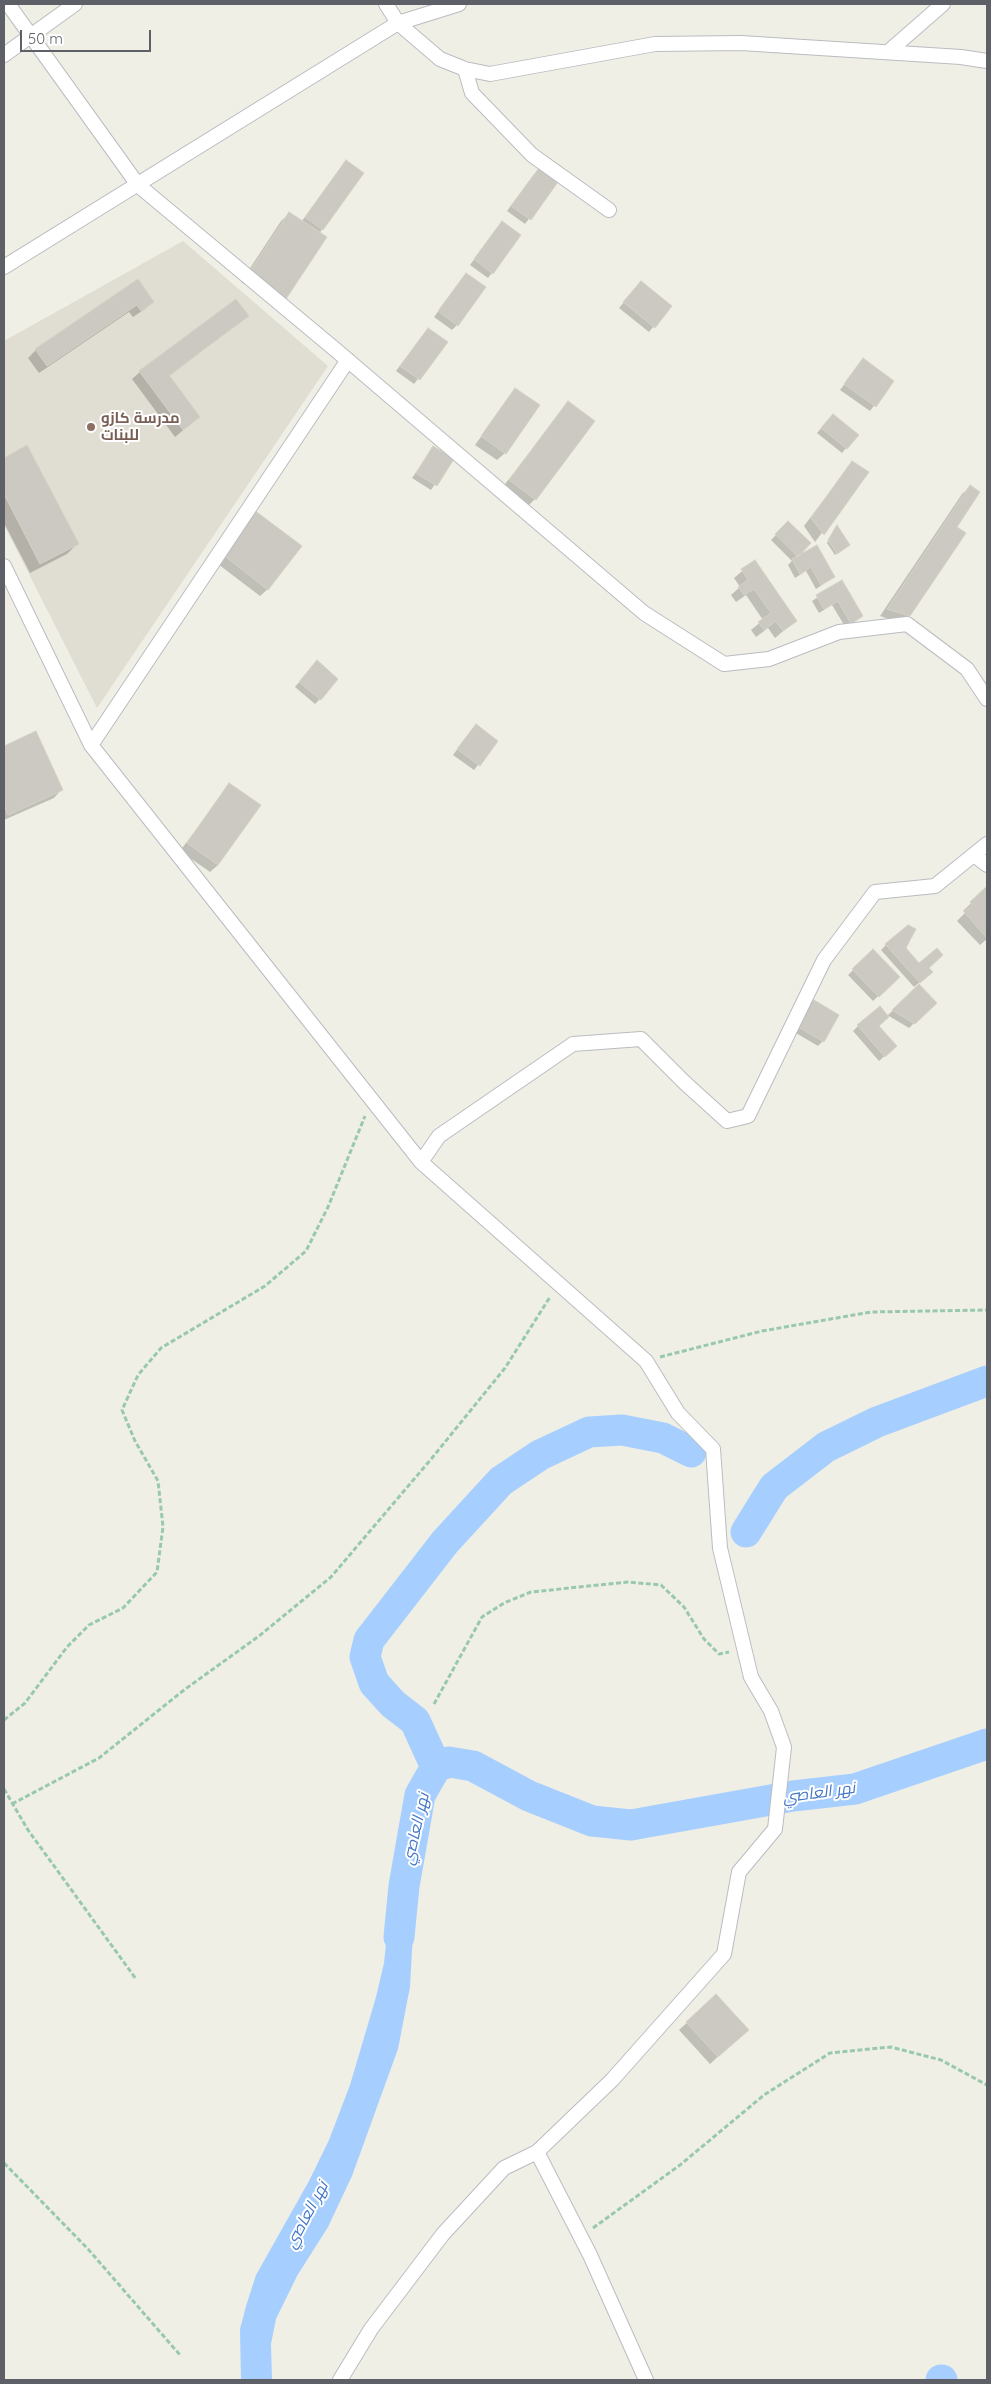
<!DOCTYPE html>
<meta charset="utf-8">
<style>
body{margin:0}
#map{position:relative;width:991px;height:2384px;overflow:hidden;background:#f0efe5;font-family:Quicksand,sans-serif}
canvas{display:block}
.frame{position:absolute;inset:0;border:5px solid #5d6066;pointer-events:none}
.scale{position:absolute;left:20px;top:30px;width:131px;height:22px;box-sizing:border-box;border:2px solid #5d6066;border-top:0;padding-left:6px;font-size:15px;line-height:18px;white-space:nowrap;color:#5d6066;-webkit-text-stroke:4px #fff;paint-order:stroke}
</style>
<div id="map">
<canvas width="991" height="2384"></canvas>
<div class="frame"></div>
<div class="scale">50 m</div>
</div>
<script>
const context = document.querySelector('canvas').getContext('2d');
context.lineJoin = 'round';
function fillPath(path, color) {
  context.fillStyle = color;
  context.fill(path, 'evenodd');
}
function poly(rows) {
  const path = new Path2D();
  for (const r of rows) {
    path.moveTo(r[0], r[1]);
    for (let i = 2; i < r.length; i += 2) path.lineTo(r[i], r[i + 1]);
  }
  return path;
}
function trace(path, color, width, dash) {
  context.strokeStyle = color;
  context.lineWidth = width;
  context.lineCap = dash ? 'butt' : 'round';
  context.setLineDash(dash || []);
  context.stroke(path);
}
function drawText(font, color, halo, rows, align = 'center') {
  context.font = font + ' Quicksand,Cairo,sans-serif';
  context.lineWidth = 4;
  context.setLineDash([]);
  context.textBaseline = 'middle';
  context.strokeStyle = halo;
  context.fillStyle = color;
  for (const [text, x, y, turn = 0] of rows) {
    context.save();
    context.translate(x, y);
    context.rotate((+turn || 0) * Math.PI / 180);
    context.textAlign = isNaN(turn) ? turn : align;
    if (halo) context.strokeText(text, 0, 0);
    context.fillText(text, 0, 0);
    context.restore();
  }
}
fillPath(poly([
 [183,241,328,366,97,708,4,525,4,341]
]), '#e0ded3');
fillPath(poly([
 [403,1896,414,1914,410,1987,398,2049,352,2176,328,2227,297,2276,276,2319,271,2344,272,2380,241,2380,240,2329,246,2306,256,2275,309,2181,329,2140,350,2085,376,1997,384,1963,390,1907]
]), '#a6cfff');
fillPath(poly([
 [347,162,322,229,285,299,278,306,241,282,281,221,289,214,301,222],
 [534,174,557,182,525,224,507,211],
 [497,228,492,273,488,278,470,265],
 [138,280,152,302,145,309,133,317,129,312,39,373,28,358,36,350],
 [462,280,457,325,452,330,434,317],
 [637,287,671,306,649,332,619,308],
 [248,316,169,376,199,417,175,437,132,379,140,372],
 [424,334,446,342,414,384,396,371],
 [863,360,893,381,870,411,840,390],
 [515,390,505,453,497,460,475,445],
 [568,403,535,499,527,507,502,488],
 [828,420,846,448,842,453,817,433],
 [27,447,77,544,67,554,30,573,4,523,4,459],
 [434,447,452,459,431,490,412,478],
 [852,462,867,473,815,542,804,526],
 [970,487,955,528,909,615,901,623,880,616,962,494],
 [247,519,268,589,260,596,214,561],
 [788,523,809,543,795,558,834,577,816,589,806,571,795,578,788,565,792,561,771,540],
 [836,527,846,547,835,555,827,543],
 [754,561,795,621,775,638,768,628,756,637,751,630,763,620,746,595,736,602,731,595,740,587,734,578],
 [841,582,862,616,846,628,832,605,819,613,812,601],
 [312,667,320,699,315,704,295,687],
 [471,731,497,741,474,770,453,755],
 [36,733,61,790,54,798,4,820,4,747],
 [230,784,218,865,210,872,180,851],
 [987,888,987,939,980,945,957,921,965,913,963,911],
 [886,945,905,948,919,964,927,968,926,977,914,987,881,950],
 [873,951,898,977,873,1001,848,975],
 [919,986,935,1003,909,1028,889,1016,877,1027,890,1051,879,1061,853,1031,858,1026,887,1016],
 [799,1001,823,1041,818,1046,784,1026],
 [716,1996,739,2037,710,2064,679,2030]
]), '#0003');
trace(poly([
 [746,1532,774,1487,826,1447,877,1422,987,1381],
 [436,1767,415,1721,393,1704,374,1683,365,1657,369,1640,445,1542,501,1481,540,1455,589,1432,622,1430,663,1438,691,1452],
 [399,1937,404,1886,420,1795,436,1767,449,1762,473,1766,529,1796,592,1821,631,1825,793,1796,855,1789,987,1744],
 [941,2380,942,2380]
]), '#a6cfff', 31);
const building = poly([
 [346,160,364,173,323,230,305,217,346,160],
 [539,168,558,182,531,220,511,206,539,168],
 [289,212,327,237,286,299,248,274,289,212],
 [502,221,521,235,493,274,474,259,502,221],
 [466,273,486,287,458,326,438,311,466,273],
 [138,279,154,302,141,311,137,305,47,366,35,349,138,279],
 [641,281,672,306,655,328,623,302,641,281],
 [236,299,249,316,169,375,200,417,183,430,139,371,236,299],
 [428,328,448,342,420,380,400,366,428,328],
 [863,358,894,381,876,407,844,384,863,358],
 [515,388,540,405,506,454,481,436,515,388],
 [568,401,595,421,536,500,509,480,568,401],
 [833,414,859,435,847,449,821,428,833,414],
 [27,445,79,544,40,564,4,494,4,458,27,445],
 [433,446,454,459,437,486,416,473,433,446],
 [852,461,869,472,824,535,811,518,852,461],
 [970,485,980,492,957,527,966,533,910,616,887,609,970,485],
 [254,510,302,546,268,590,221,553,254,510],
 [788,521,811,543,798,557,775,534,788,521],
 [837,525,850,545,837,554,828,540,837,525],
 [817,545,835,577,821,585,811,567,800,574,792,559,817,545],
 [755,560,797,621,783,631,776,621,764,630,758,622,771,613,754,589,744,595,738,587,748,580,741,569,755,560],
 [842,580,863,616,851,624,838,601,824,609,816,595,842,580],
 [317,660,338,679,321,700,299,682,317,660],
 [476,724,498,741,480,766,457,749,476,724],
 [36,731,63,790,8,815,4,804,4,746,36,731],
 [229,783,261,805,218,865,187,843,229,783],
 [987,886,987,938,964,912,972,905,970,902,987,886],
 [908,925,916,929,906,948,919,963,937,948,943,955,929,968,933,972,920,983,885,944,908,925],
 [873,949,900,977,879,997,852,969,873,949],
 [919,984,937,1003,915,1024,892,1010,919,984],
 [804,994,839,1015,824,1042,788,1021,804,994],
 [880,1006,889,1017,879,1026,897,1046,885,1057,857,1025,880,1006],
 [716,1994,749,2030,718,2057,686,2022,716,1994]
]);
fillPath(building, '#cbc9c2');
trace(building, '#d5d1c3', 1);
const street = poly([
 [8,4,138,185,337,351,644,613,724,664,769,659,839,632,907,624,967,669,987,699],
 [386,4,398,23,440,59,465,69,490,74,655,44,741,43,961,57,987,61],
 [888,52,943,4],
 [4,55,75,4],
 [465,69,472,93,532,155,609,210],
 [4,267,398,23,459,4],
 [4,566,91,745,421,1162,646,1361,678,1413,713,1449,720,1548,751,1677,771,1711,784,1747,775,1829,739,1872,724,1954,612,2080,537,2152,590,2255,646,2380],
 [91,745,348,360],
 [974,855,987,865],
 [421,1162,439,1136,573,1044,641,1039,685,1083,727,1121,748,1116,824,960,875,892,935,886,987,844],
 [340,2380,371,2329,443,2234,504,2168,537,2152]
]);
trace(street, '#babcc1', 16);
trace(poly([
 [660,1357,762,1331,871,1312,987,1310],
 [434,1704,482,1617,504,1603,531,1592,628,1582,661,1585,684,1607,704,1639,719,1654,729,1652],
 [4,1720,25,1703,67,1647,89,1625,123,1608,157,1572,163,1527,158,1481,135,1441,122,1410,138,1375,161,1348,265,1286,306,1251,328,1207,365,1116],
 [4,1789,28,1830,136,1979],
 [12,1804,99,1758,184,1690,259,1636,331,1577,432,1458,505,1368,550,1297],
 [4,2163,88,2249,180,2355],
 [593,2228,680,2165,764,2095,830,2053,891,2047,941,2060,987,2085]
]), '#99c9ad', 3, [5, 2.5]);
trace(street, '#fff', 14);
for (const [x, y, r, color] of [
 [91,427,5,"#8d6e63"]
]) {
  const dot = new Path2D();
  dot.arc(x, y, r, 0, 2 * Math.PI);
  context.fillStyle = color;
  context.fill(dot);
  trace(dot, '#fff', 2);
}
drawText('bold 15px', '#785e54', '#fff', [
 ["مدرسة كازو",101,418],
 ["للبنات",101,435]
], 'left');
drawText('italic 16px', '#4376c8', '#fff', [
 ["نهر العاصي",819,1793,-8],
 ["نهر العاصي",416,1829,-77],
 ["نهر العاصي",307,2215,-62]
]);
</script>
